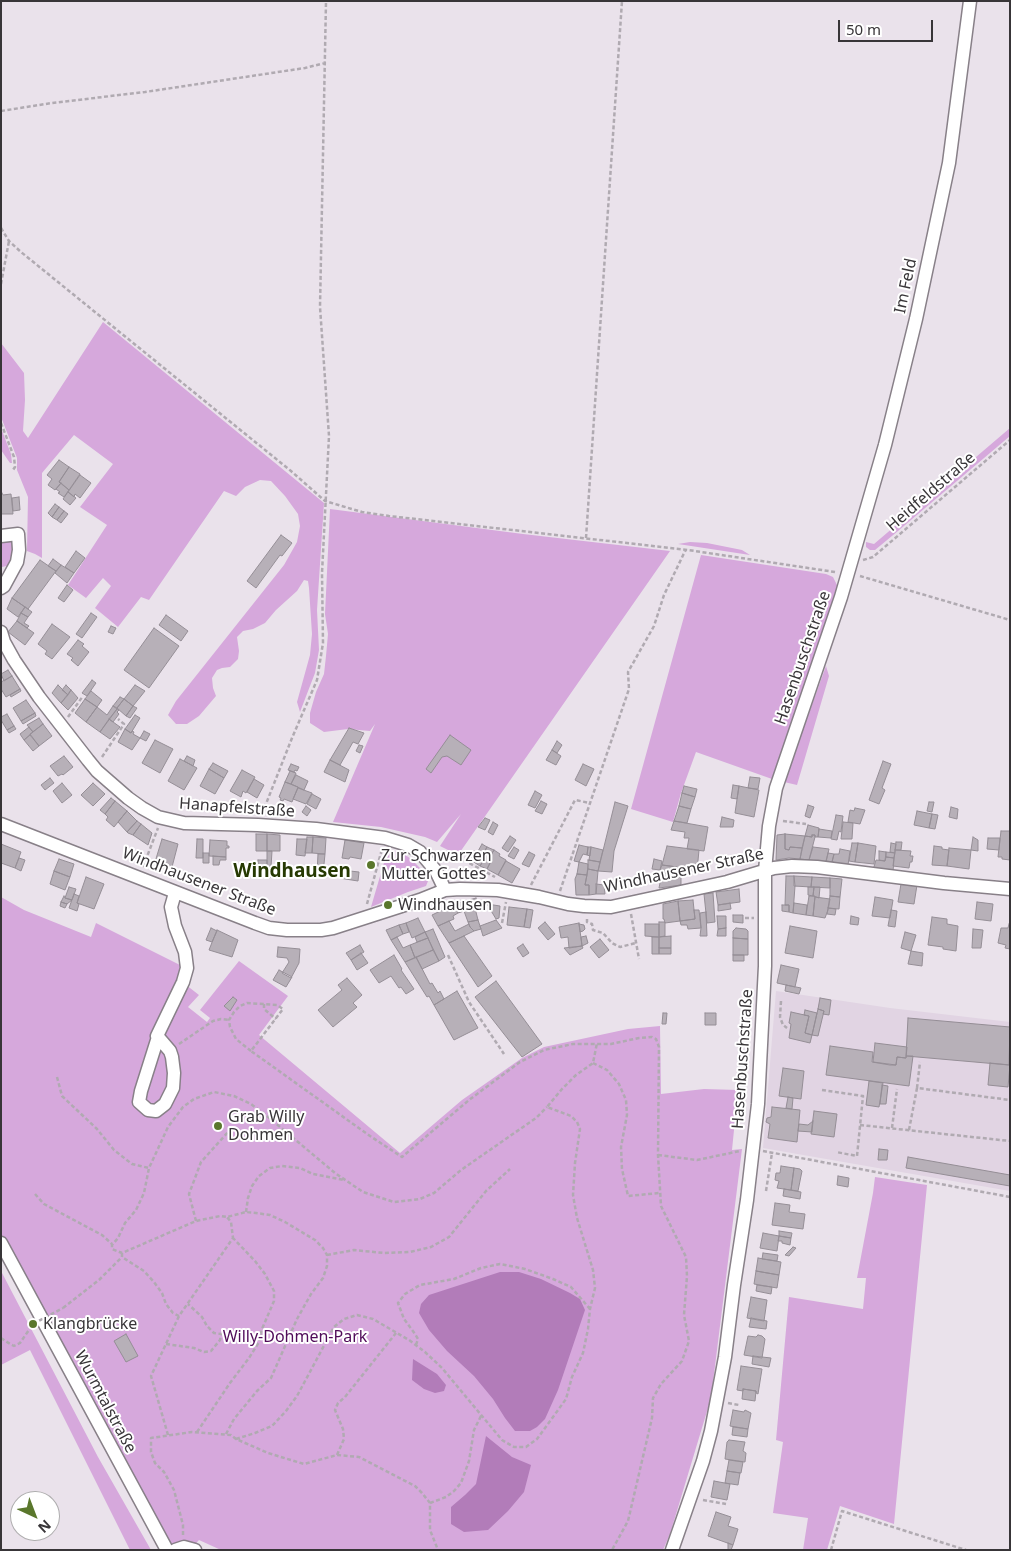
<!DOCTYPE html>
<meta charset="utf-8">
<style>
body{margin:0}
#map{position:relative;width:1011px;height:1551px;overflow:hidden;background:#eae2eb;font-family:"Noto Sans",sans-serif}
canvas{display:block}
.frame{position:absolute;inset:0;border:2px solid #383538;pointer-events:none}
.north{position:absolute;left:10px;top:1491px;width:50px;height:50px;box-sizing:border-box;background:#fff;border:1px solid #afaeaf;border-radius:50%;rotate:137deg;font-size:14px;font-weight:700;line-height:20px;text-align:center;color:#383538}
.north::after{content:'';display:block;margin:auto;width:18px;height:22px;background:#5a772c;clip-path:polygon(50% 0,100% 100%,50% 72%,0 100%)}
.scale{position:absolute;left:838px;top:20px;width:95px;height:22px;box-sizing:border-box;border:2px solid #383538;border-top:0;padding-left:6px;font-size:15px;line-height:18px;white-space:nowrap;color:#383538;-webkit-text-stroke:4px #fff;paint-order:stroke}
</style>
<div id="map">
<canvas width="1011" height="1551"></canvas>
<div class="frame"></div>
<div class="north">N</div>
<div class="scale">50 m</div>
</div>
<script>
const context = document.querySelector('canvas').getContext('2d');
context.lineJoin = 'round';
function fillPath(path, color) {
  context.fillStyle = color;
  context.fill(path, 'evenodd');
}
function poly(rows) {
  const path = new Path2D();
  for (const r of rows) {
    path.moveTo(r[0], r[1]);
    for (let i = 2; i < r.length; i += 2) path.lineTo(r[i], r[i + 1]);
  }
  return path;
}
function trace(path, color, width, dash) {
  context.strokeStyle = color;
  context.lineWidth = width;
  context.lineCap = dash ? 'butt' : 'round';
  context.setLineDash(dash || []);
  context.stroke(path);
}
function drawText(font, color, halo, rows, align = 'center') {
  context.font = font + ' "Noto Sans",sans-serif';
  context.lineWidth = 4;
  context.setLineDash([]);
  context.textBaseline = 'middle';
  context.strokeStyle = halo;
  context.fillStyle = color;
  for (const [text, x, y, turn = 0] of rows) {
    context.save();
    context.translate(x, y);
    context.rotate((+turn || 0) * Math.PI / 180);
    context.textAlign = isNaN(turn) ? turn : align;
    if (halo) context.strokeText(text, 0, 0);
    context.fillText(text, 0, 0);
    context.restore();
  }
}
fillPath(poly([
 [776,991,890,1008,1010,1022,1010,1191,763,1148]
]), '#e1d4e3');
fillPath(poly([
 [103,322,324,503,317,610,319,650,315,673,300,712,297,702,310,655,312,634,309,588,308,581,304,580,297,591,276,610,265,623,253,629,243,631,237,637,239,651,238,659,230,667,222,668,217,670,212,678,213,688,216,696,199,716,187,724,176,724,168,715,176,701,284,565,297,542,300,526,298,514,285,496,271,481,260,480,245,487,236,496,224,491,149,600,141,597,118,627,95,608,111,586,103,578,86,598,68,585,107,525,80,507,113,464,74,435,42,473,42,558,35,554,27,551,28,497,17,470,17,458,1,417,1,343,24,373,25,400,23,431,28,438],
 [1,428,11,454,12,463,10,463,1,450],
 [1010,428,1010,436,898,531,875,550,870,550,866,547,866,542,874,544],
 [330,509,523,534,670,551,458,855,440,846,461,814,437,842,425,837,381,827,333,822,375,724,370,731,348,729,324,732,310,723,310,713,316,692,324,674,326,656,328,634,325,614],
 [6,539,12,543,15,547,11,565,2,567,1,566,1,541],
 [690,542,707,543,742,550,750,555,678,544],
 [701,555,826,574,833,577,838,587,836,597,772,779,696,752,681,793,673,822,631,809],
 [826,666,829,676,797,785,784,782],
 [388,849,404,854,411,859,427,875,428,881,426,886,408,892,371,907],
 [1,897,24,910,91,937,96,923,184,967,181,981,199,995,188,1007,207,1022,210,1018,200,1010,239,961,288,996,259,1035,400,1153,462,1100,522,1058,544,1047,628,1029,660,1026,661,1094,704,1089,738,1090,732,1150,742,1149,711,1398,670,1534,663,1550,221,1550,199,1540,190,1550,172,1550,1,1245],
 [875,1177,927,1185,894,1524,840,1506,827,1550,803,1550,808,1518,773,1513,783,1442,776,1440,789,1297,863,1309,866,1278,857,1278,873,1193],
 [1,1271,98,1457,151,1550,130,1550,30,1350,1,1365]
]), '#d6a8dc');
fillPath(poly([
 [500,1272,519,1272,541,1279,570,1293,580,1299,585,1310,558,1390,545,1419,537,1427,530,1431,515,1431,505,1418,493,1399,474,1376,447,1351,429,1330,419,1313,421,1304,429,1295],
 [413,1359,437,1374,446,1385,444,1391,435,1393,424,1389,412,1380],
 [486,1436,512,1457,531,1465,524,1492,508,1511,488,1530,464,1532,451,1524,451,1507,465,1495,476,1484]
]), '#b27cb9');
const building = poly([
 [59,460,69,467,59,482,61,483,55,490,48,485,52,479,47,475,59,460],
 [69,467,80,474,69,490,59,482,69,467],
 [80,475,91,483,80,498,75,494,74,497,68,492,80,475],
 [61,483,69,490,64,497,58,493,60,492,56,489,61,483],
 [1,491,3,495,11,494,13,514,1,514,1,491],
 [68,492,76,498,70,505,63,499,68,492],
 [19,497,20,510,13,511,12,498,19,497],
 [55,504,59,507,52,517,48,513,55,504],
 [59,507,64,511,57,520,52,517,59,507],
 [64,511,68,514,61,523,57,520,64,511],
 [281,535,292,543,282,556,280,555,256,588,247,581,281,535],
 [76,551,85,558,74,573,65,567,76,551],
 [53,559,61,565,56,571,48,566,53,559],
 [40,560,56,571,28,609,12,598,40,560],
 [61,565,74,573,67,583,55,573,61,565],
 [67,585,73,590,64,602,58,598,67,585],
 [12,598,25,607,18,617,7,609,12,598],
 [25,607,32,612,28,617,21,613,25,607],
 [21,613,28,617,24,623,29,626,27,628,17,621,21,613],
 [91,613,97,617,82,638,76,634,91,613],
 [166,615,188,631,181,641,159,625,166,615],
 [17,621,34,633,25,645,8,632,17,621],
 [52,624,70,637,52,659,45,654,47,651,38,644,52,624],
 [111,626,116,628,113,634,108,632,111,626],
 [154,628,179,646,149,688,124,670,154,628],
 [78,640,84,644,82,646,89,652,78,666,71,660,73,658,67,654,78,640],
 [8,670,12,676,4,681,1,674,8,670],
 [12,676,20,689,6,697,1,689,1,682,12,676],
 [92,680,96,683,87,696,82,693,92,680],
 [58,685,68,695,61,703,52,693,58,685],
 [66,685,71,690,68,695,62,690,66,685],
 [135,685,145,691,133,706,124,699,135,685],
 [20,689,21,691,11,697,10,695,20,689],
 [71,690,78,698,68,710,61,703,71,690],
 [91,691,102,700,97,707,85,699,91,691],
 [120,697,124,699,117,708,113,706,120,697],
 [85,699,97,707,86,722,75,713,85,699],
 [124,699,133,706,126,716,117,708,124,699],
 [26,700,35,713,21,721,13,708,26,700],
 [113,706,117,709,100,732,86,722,97,707,107,715,113,706],
 [133,706,137,708,130,718,126,716,133,706],
 [117,709,119,710,117,712,119,714,113,722,109,719,117,709],
 [35,713,36,716,23,724,21,721,35,713],
 [7,714,14,726,7,730,1,720,1,717,7,714],
 [135,715,140,718,131,733,125,729,135,715],
 [39,718,43,724,33,732,27,725,39,718],
 [109,719,120,727,110,739,100,732,109,719],
 [43,724,52,736,39,746,30,734,43,724],
 [14,726,16,729,9,733,7,730,14,726],
 [29,727,33,732,24,740,20,734,29,727],
 [349,728,364,733,358,744,353,742,340,765,330,760,349,728],
 [125,729,131,733,132,731,134,732,133,734,140,738,132,750,118,742,125,729],
 [144,731,150,734,146,741,140,738,144,731],
 [30,735,39,746,33,751,24,740,30,735],
 [450,735,471,750,461,765,447,756,442,757,431,773,426,769,450,735],
 [155,740,173,749,160,773,142,763,155,740],
 [557,741,562,745,557,753,552,750,557,741],
 [359,745,363,746,360,753,356,751,359,745],
 [552,750,561,756,556,765,546,760,552,750],
 [64,756,73,767,63,775,62,774,58,776,50,766,64,756],
 [187,756,195,760,193,766,184,761,187,756],
 [180,759,197,768,184,790,168,781,180,759],
 [330,760,349,770,345,782,324,772,330,760],
 [883,761,891,764,882,788,885,790,879,804,869,800,883,761],
 [213,763,228,771,224,778,209,769,213,763],
 [291,764,299,767,297,771,295,770,294,772,288,770,291,764],
 [583,764,594,769,586,786,575,780,583,764],
 [209,769,224,778,215,794,200,786,209,769],
 [242,770,255,777,246,793,243,791,241,797,230,791,242,770],
 [290,771,296,773,291,784,285,782,290,771],
 [296,775,308,781,304,790,291,784,296,775],
 [750,777,760,778,758,789,748,788,750,777],
 [50,778,54,783,45,790,41,785,50,778],
 [254,779,264,785,257,798,247,792,254,779],
 [285,782,298,787,292,802,284,799,283,801,280,800,281,798,279,797,285,782],
 [62,783,72,795,62,803,53,791,62,783],
 [93,783,105,794,93,806,81,795,93,783],
 [733,785,739,786,737,799,731,798,733,785],
 [684,786,697,789,695,797,682,793,684,786],
 [739,786,759,790,754,817,735,813,739,786],
 [298,788,312,793,306,804,293,799,298,788],
 [535,791,542,795,535,808,528,805,535,791],
 [682,793,695,797,691,809,679,806,682,793],
 [312,794,321,799,316,809,307,804,312,794],
 [111,798,115,801,105,814,100,810,111,798],
 [115,801,127,811,114,827,106,820,108,817,105,814,115,801],
 [541,801,547,804,542,814,535,811,541,801],
 [615,802,628,806,614,851,612,872,598,871,615,802],
 [929,802,934,802,932,812,927,811,929,802],
 [808,805,814,807,810,818,805,816,808,805],
 [306,806,311,810,307,816,302,812,306,806],
 [679,806,691,809,687,823,674,821,679,806],
 [951,807,958,809,957,819,949,817,951,807],
 [855,808,865,810,860,824,848,822,850,810,854,811,855,808],
 [127,811,137,821,127,832,118,822,127,811],
 [917,811,932,814,929,828,914,825,917,811],
 [932,814,938,815,935,829,929,828,932,814],
 [836,815,843,816,841,832,839,831,837,840,831,839,836,815],
 [722,817,734,820,733,827,720,827,722,817],
 [485,818,490,820,485,830,478,827,485,818],
 [137,821,141,824,133,835,128,833,127,832,137,821],
 [674,821,708,827,704,851,687,849,689,838,684,838,685,832,671,830,674,821],
 [493,822,498,825,493,835,488,832,493,822],
 [843,822,853,823,852,839,841,839,843,822],
 [141,824,152,833,148,845,133,835,141,824],
 [808,825,819,828,818,837,815,837,815,835,812,835,812,837,805,836,808,825],
 [819,829,832,831,831,838,818,837,819,829],
 [1001,831,1010,831,1010,860,1002,859,1002,857,998,857,1001,831],
 [256,834,267,834,267,851,256,851,256,834],
 [267,834,280,835,280,851,267,851,267,834],
 [785,834,785,849,789,850,790,847,802,848,800,859,789,858,776,860,777,835,785,834],
 [785,834,805,836,802,848,790,847,789,850,785,849,785,834],
 [812,835,815,835,815,837,809,860,800,859,805,836,812,837,812,835],
 [510,836,516,840,508,852,502,848,510,836],
 [307,837,313,837,312,853,305,853,307,837],
 [313,837,326,838,325,854,312,853,313,837],
 [973,837,978,840,978,851,971,850,973,837],
 [988,838,1000,838,999,850,987,849,988,838],
 [162,839,178,844,172,867,155,862,162,839],
 [197,839,203,839,203,858,196,858,197,839],
 [297,839,307,839,305,856,296,855,297,839],
 [210,840,227,841,227,846,229,846,229,848,226,848,226,857,209,856,210,840],
 [345,840,364,843,361,859,350,857,349,859,342,858,345,840],
 [896,842,902,842,901,850,895,850,896,842],
 [852,843,858,843,855,862,849,861,852,843],
 [858,843,876,846,874,864,855,862,858,843],
 [891,843,896,844,895,853,890,852,891,843],
 [1,844,21,852,15,868,1,863,1,844],
 [482,844,487,847,482,856,477,853,482,844],
 [579,845,588,847,587,855,583,854,579,862,574,861,579,845],
 [667,846,699,850,697,871,676,871,677,867,662,865,667,846],
 [934,846,942,847,942,849,949,850,947,866,932,865,934,846],
 [487,847,494,850,488,860,491,861,487,869,480,866,485,858,482,856,487,847],
 [514,847,519,850,514,859,508,856,514,847],
 [588,847,591,847,590,856,587,855,588,847],
 [591,847,603,850,600,862,589,860,591,847],
 [813,847,829,849,826,862,809,860,813,847],
 [949,848,971,850,969,869,947,866,949,848],
 [840,849,850,851,848,865,832,862,834,854,839,854,840,849],
 [494,850,500,854,499,856,506,860,498,875,487,869,491,861,488,860,494,850],
 [895,850,911,851,910,856,913,856,912,862,910,862,909,868,893,866,895,850],
 [267,851,272,851,271,867,267,867,267,851],
 [474,851,485,858,480,866,469,859,474,851],
 [879,851,886,852,885,861,879,860,879,851],
 [529,852,535,855,529,867,522,864,529,852],
 [886,852,895,853,894,858,886,857,886,852],
 [203,853,209,853,209,863,203,863,203,853],
 [828,853,834,854,832,862,826,861,828,853],
 [318,854,325,854,323,874,317,874,318,854],
 [213,856,226,857,226,860,220,860,219,865,213,865,213,856],
 [886,857,894,858,893,872,873,870,876,860,885,861,886,857],
 [19,858,25,860,21,871,15,868,19,858],
 [59,859,74,864,70,877,54,871,59,859],
 [654,859,662,861,660,870,652,869,654,859],
 [258,860,267,860,267,867,258,867,258,860],
 [588,860,600,862,598,871,588,869,588,860],
 [506,861,520,869,512,883,498,875,506,861],
 [579,862,588,864,587,875,577,874,579,862],
 [662,865,677,867,676,874,662,873,662,871,660,870,662,865],
 [267,867,271,867,270,878,266,878,267,867],
 [588,869,598,871,596,894,589,895,589,885,585,885,588,869],
 [341,870,359,872,358,881,339,878,341,870],
 [54,871,70,877,65,890,50,884,54,871],
 [662,873,681,875,681,885,659,888,662,873],
 [577,874,587,875,585,885,589,885,589,895,576,895,575,879,577,874],
 [786,876,794,876,795,886,793,913,789,912,789,905,785,905,786,876],
 [794,876,812,877,811,887,794,886,794,876],
 [86,877,104,884,94,909,77,903,86,877],
 [812,877,830,878,830,888,811,887,812,877],
 [830,878,842,879,840,897,830,896,830,878],
 [596,884,604,885,605,894,596,894,596,884],
 [901,884,917,885,914,904,898,902,901,884],
 [69,887,76,889,72,900,65,898,69,887],
 [808,887,814,887,813,896,808,895,808,887],
 [814,887,820,887,819,898,813,896,814,887],
 [739,889,740,902,718,905,716,892,739,889],
 [713,893,715,922,707,923,704,894,713,893],
 [74,894,79,896,77,903,79,904,77,911,69,908,74,894],
 [64,896,65,898,72,900,67,904,61,902,64,896],
 [809,896,815,896,813,916,806,915,809,896],
 [830,896,840,897,839,909,828,908,830,896],
 [815,897,830,899,828,910,825,918,813,916,815,897],
 [875,897,893,900,890,918,872,916,875,897],
 [476,898,478,908,464,911,462,902,476,898],
 [693,900,695,919,680,921,678,901,693,900],
 [678,901,680,921,665,923,664,919,663,919,663,904,678,901],
 [61,902,67,904,65,908,60,906,61,902],
 [462,902,464,911,458,913,455,904,462,902],
 [977,902,993,904,991,921,975,919,977,902],
 [730,903,731,909,718,911,718,905,730,903],
 [794,903,807,905,806,915,793,913,794,903],
 [455,904,458,913,453,916,454,919,438,926,432,915,455,904],
 [487,904,500,906,499,918,496,919,487,904],
 [782,905,789,905,789,912,782,911,782,905],
 [509,907,527,909,524,927,507,925,509,907],
 [475,908,478,920,468,922,464,911,475,908],
 [828,908,836,909,835,915,827,914,828,908],
 [527,909,533,910,530,928,524,927,527,909],
 [694,910,699,910,701,928,688,929,687,925,681,925,680,921,695,919,694,910],
 [891,910,897,911,895,927,888,926,891,910],
 [706,912,707,936,700,936,701,928,700,913,706,912],
 [733,915,743,915,743,923,733,922,733,915],
 [717,916,726,916,726,928,718,929,717,916],
 [851,916,859,918,858,925,850,924,851,916],
 [932,917,947,919,947,924,958,926,956,951,943,949,943,947,928,945,932,917],
 [418,918,425,932,412,938,406,923,418,918],
 [478,920,481,929,474,931,470,927,468,922,478,920],
 [496,920,502,928,483,936,480,926,496,920],
 [449,921,455,931,469,924,470,927,474,931,449,943,438,926,449,921],
 [545,922,555,934,548,940,538,928,545,922],
 [659,922,665,922,665,936,659,937,659,922],
 [406,923,409,932,403,934,399,925,406,923],
 [579,923,582,946,569,948,568,937,561,938,559,927,579,923],
 [579,924,584,925,585,929,583,931,580,932,579,924],
 [645,924,659,924,659,937,645,936,645,924],
 [1009,924,1010,925,1010,949,1005,948,1006,945,998,943,1001,928,1008,928,1009,924],
 [399,925,403,934,391,940,386,930,399,925],
 [790,926,817,931,813,958,785,953,790,926],
 [211,928,217,931,212,942,206,940,211,928],
 [726,928,726,936,717,936,718,929,726,928],
 [736,928,746,929,748,931,748,939,733,938,733,931,736,928],
 [433,929,445,957,439,961,425,932,433,929],
 [973,929,983,930,981,948,972,948,973,929],
 [217,930,238,940,232,957,209,950,217,930],
 [425,932,428,938,417,942,415,937,425,932],
 [905,932,916,935,911,951,901,948,905,932],
 [464,936,492,976,478,987,449,943,464,936],
 [586,936,588,943,582,946,581,937,586,936],
 [671,936,671,948,659,948,659,937,671,936],
 [397,937,403,948,410,945,415,958,405,962,391,940,397,937],
 [652,937,659,937,659,954,652,954,652,937],
 [428,938,433,950,415,958,410,945,428,938],
 [733,938,748,939,748,955,733,955,733,938],
 [600,939,609,950,599,958,590,947,600,939],
 [523,944,529,953,523,957,517,948,523,944],
 [360,945,364,952,351,960,346,953,360,945],
 [582,946,583,948,570,955,564,948,582,946],
 [278,947,300,949,299,963,291,978,282,973,289,962,287,958,277,957,278,947],
 [659,948,671,948,671,954,659,954,659,948],
 [433,950,439,961,422,969,416,957,433,950],
 [911,951,923,953,922,966,908,964,911,951],
 [361,953,368,963,357,970,351,960,361,953],
 [394,955,402,969,401,970,414,989,406,994,401,987,399,988,391,976,379,983,370,970,394,955],
 [733,955,744,955,744,961,733,961,733,955],
 [416,957,430,984,432,983,438,993,440,991,444,999,434,1005,429,996,427,997,405,962,416,957],
 [781,965,799,969,795,987,777,983,781,965],
 [279,970,292,977,286,987,273,980,279,970],
 [347,978,362,995,353,1003,357,1007,333,1027,318,1010,342,990,338,985,347,978],
 [496,981,542,1044,522,1057,475,997,496,981],
 [786,985,801,988,799,994,785,991,786,985],
 [457,991,478,1028,454,1040,434,1005,457,991],
 [233,997,237,1000,230,1011,224,1006,233,997],
 [820,998,831,1000,829,1015,823,1014,824,1011,818,1009,820,998],
 [818,1009,824,1011,818,1036,812,1035,818,1009],
 [805,1010,817,1013,812,1035,805,1033,809,1016,804,1015,805,1010],
 [791,1012,809,1016,805,1033,812,1035,810,1043,789,1038,791,1024,789,1023,791,1012],
 [663,1013,667,1013,666,1024,662,1024,663,1013],
 [705,1013,716,1013,716,1025,705,1025,705,1013],
 [908,1018,1010,1027,1009,1065,906,1056,908,1018],
 [875,1043,907,1047,906,1058,897,1057,896,1065,873,1062,875,1043],
 [830,1046,873,1052,872,1062,890,1065,896,1065,897,1057,906,1058,906,1056,913,1056,909,1086,826,1075,830,1046],
 [990,1063,1010,1065,1008,1087,988,1085,990,1063],
 [783,1068,804,1071,801,1099,779,1096,783,1068],
 [869,1081,883,1083,879,1107,866,1105,869,1081],
 [882,1085,888,1086,886,1104,880,1104,882,1085],
 [788,1097,793,1098,792,1109,786,1108,788,1097],
 [772,1107,800,1110,797,1142,768,1138,770,1124,766,1122,767,1118,771,1117,772,1107],
 [814,1111,837,1114,834,1137,811,1134,814,1111],
 [813,1121,812,1132,798,1131,799,1124,808,1125,813,1121],
 [879,1149,888,1150,887,1160,878,1160,879,1149],
 [908,1157,1010,1175,1010,1186,906,1168,908,1157],
 [781,1166,794,1168,791,1190,777,1188,779,1181,775,1180,776,1173,780,1173,781,1166],
 [794,1168,800,1169,802,1171,798,1191,791,1190,794,1168],
 [838,1176,849,1178,848,1187,837,1185,838,1176],
 [784,1189,801,1192,800,1199,783,1196,784,1189],
 [775,1203,790,1205,789,1212,805,1214,803,1229,772,1225,775,1203],
 [779,1231,792,1233,791,1238,779,1236,779,1231],
 [763,1233,779,1236,777,1251,760,1248,763,1233],
 [779,1236,791,1238,790,1245,782,1243,782,1241,778,1241,779,1236],
 [793,1247,796,1248,789,1256,785,1255,793,1247],
 [763,1253,778,1255,777,1261,762,1259,763,1253],
 [758,1258,781,1262,779,1275,756,1271,758,1258],
 [756,1271,779,1275,777,1288,754,1284,756,1271],
 [757,1285,772,1287,771,1294,756,1291,757,1285],
 [751,1297,767,1300,764,1321,747,1318,751,1297],
 [751,1318,767,1321,766,1329,749,1327,751,1318],
 [126,1334,138,1356,126,1362,114,1341,126,1334],
 [758,1335,762,1336,765,1339,762,1358,744,1355,748,1336,756,1337,758,1335],
 [753,1356,771,1358,769,1367,752,1364,753,1356],
 [741,1366,762,1369,758,1394,756,1393,756,1391,743,1389,743,1391,737,1390,741,1366],
 [743,1389,756,1391,755,1401,742,1399,743,1389],
 [733,1410,744,1412,745,1410,751,1413,748,1429,730,1426,733,1410],
 [733,1427,748,1429,747,1437,732,1435,733,1427],
 [729,1440,745,1442,743,1451,746,1453,745,1462,725,1459,727,1442,729,1440],
 [729,1460,743,1462,741,1473,727,1471,729,1460],
 [727,1471,740,1473,738,1485,725,1483,727,1471],
 [714,1481,730,1484,727,1500,711,1497,714,1481],
 [716,1512,731,1517,728,1526,738,1529,733,1545,708,1536,716,1512],
 [728,1543,733,1545,731,1550,728,1550,728,1543]
]);
fillPath(building, '#b7b0b8');
trace(building, '#958e96', 1);
const minor = poly([
 [1,536,18,534,19,550,17,562,4,586,1,588],
 [1,632,4,642,14,660,39,697,88,760,97,771,128,798,142,808,158,817,184,823,258,825,316,829,385,838,408,845,420,852,436,871,445,890],
 [1,824,255,923,269,928,287,930,321,930,333,928,420,900,445,890,460,889,498,890,539,897,568,904,584,906,611,907,727,882,774,868,792,866,817,867,944,883,1010,889],
 [158,1037,170,1051,172,1057,174,1073,173,1088,165,1104,156,1111,148,1110,139,1102,141,1091,158,1037,157,1036,183,982,187,968,185,952,175,926,171,907,175,893],
 [1,1243,167,1550],
 [175,1550,184,1547,195,1550],
 [672,1550,703,1461,711,1431,725,1357,734,1285,747,1200,758,1104,765,966,765,871,769,826,776,788,841,597,885,445,916,319,949,163,970,1]
]);
trace(minor, '#888088', 15);
trace(poly([
 [1,111,52,103,145,92,305,68,325,63],
 [1,228,9,241,21,252,291,471,325,501,362,512,389,516,688,550,835,572],
 [1,284,9,241],
 [1,423,14,457,15,467,13,470],
 [586,538,622,1],
 [863,560,873,557,1010,440],
 [860,576,1010,620],
 [68,717,83,696],
 [102,757,124,724,118,719],
 [262,814,292,738,317,680,323,643,322,573,329,436,320,307,326,1],
 [783,821,806,824],
 [458,857,495,877],
 [143,867,158,828],
 [158,872,167,867],
 [531,885,575,800,590,803],
 [560,891,629,689,628,672,654,626,664,595,686,549],
 [367,904,382,849],
 [631,914,639,959],
 [745,918,754,918],
 [587,919,587,922,592,924,593,930,603,933,612,943,620,947,636,943],
 [502,923,506,902],
 [448,955,469,1002,504,1054],
 [781,1001,780,1017,783,1025,787,1028],
 [264,1004,264,1009,276,1019],
 [179,1044,213,1021,221,1019,229,1020],
 [251,1051,236,1039,230,1027,229,1020,234,1012,240,1006,247,1003,277,1005,283,1009,251,1051,370,1136,402,1157,469,1100,520,1062,544,1050,573,1044,611,1044,639,1038,652,1037,656,1039,659,1047,658,1155,661,1206,686,1257,687,1276,684,1315,689,1341,682,1361,661,1384,653,1398,652,1418,628,1521,612,1550],
 [593,1063,607,1070,619,1084,626,1100,627,1115,621,1147,622,1169,628,1196,659,1193],
 [57,1077,62,1096,97,1129,114,1150,132,1164,149,1168],
 [917,1088,920,1062],
 [822,1090,863,1096,857,1156,836,1152],
 [860,1125,1010,1141],
 [892,1128,897,1089],
 [909,1130,917,1088,1010,1100],
 [763,1151,1010,1197],
 [658,1155,697,1160,740,1151],
 [766,1191,772,1153],
 [35,1194,44,1204,102,1235,112,1244],
 [246,1212,248,1198,252,1186,259,1176,270,1168,282,1166,300,1168,313,1174,344,1180],
 [196,1221,189,1194,201,1162,229,1131],
 [122,1253,122,1257,144,1271,154,1282,162,1293,166,1304,173,1313,179,1316],
 [327,1255,354,1250,384,1253,410,1252,431,1247,449,1237,486,1191,510,1169],
 [63,1308,99,1280,122,1257],
 [166,1344,194,1348,204,1352,211,1351,220,1340,221,1334,214,1333,207,1326,202,1317,188,1304],
 [416,1345,418,1339,415,1334,404,1319,398,1303,405,1294,420,1285,454,1279,481,1268,500,1264,525,1269,553,1279,571,1287,590,1309],
 [728,1403,739,1405],
 [197,1432,230,1383,249,1358,259,1342,262,1329,274,1301,274,1291,265,1274,255,1261,233,1238],
 [226,1434,234,1419,257,1391,271,1378,297,1319,311,1294,323,1278,327,1266,327,1255,323,1248,315,1240,285,1222,270,1215,256,1213,246,1212,227,1217,220,1216,196,1221,122,1253,112,1249,112,1245,118,1238,125,1223,136,1210,144,1193,149,1168,168,1127,183,1107,194,1099,214,1092,234,1096,251,1104,267,1116,335,1173,363,1192,394,1202,420,1199,434,1193,461,1170,536,1118,547,1107],
 [168,1435,151,1376,179,1316,233,1238,231,1222,227,1217],
 [236,1439,255,1433,272,1426,286,1411,297,1396,334,1327,344,1319,357,1315,373,1319,409,1340,425,1352,442,1368,502,1440,514,1447,526,1447,537,1439,566,1399,572,1377,583,1353,588,1329,590,1309,595,1288,593,1270,577,1218,573,1195,575,1163,580,1129,577,1122,571,1116,547,1107,562,1089,576,1075,593,1063,597,1043],
 [337,1455,344,1439,343,1429,335,1410,338,1403,345,1397,396,1333],
 [703,1500,726,1504],
 [430,1503,446,1497,454,1491,461,1483,469,1461,474,1430,481,1416],
 [183,1535,183,1525,174,1490,164,1472,155,1463,151,1452,151,1438,192,1432,231,1435,236,1439,268,1453,304,1464,337,1455,359,1457,415,1486,422,1493,430,1503,430,1530,438,1550],
 [831,1550,842,1511,966,1550]
]), '#b0aab1', 2.5, [4, 2.5]);
trace(minor, '#fff', 12);
trace(poly([
 [1,1338,10,1344,14,1346,20,1343,33,1324,63,1308]
]), '#b0aab1', 2.5, [4, 2.5]);
for (const [x, y, r, color] of [
 [371,865,5,"#5a772c"],
 [388,905,5,"#5a772c"],
 [218,1126,5,"#5a772c"],
 [33,1324,5,"#5a772c"]
]) {
  const dot = new Path2D();
  dot.arc(x, y, r, 0, 2 * Math.PI);
  context.fillStyle = color;
  context.fill(dot);
  trace(dot, '#fff', 2);
}
drawText('16px', '#383538', '#fff', [
 ["Im Feld",906,286,-78],
 ["Heidfeldstraße",931,492,-41],
 ["Hasenbuschstraße",803,658,-71],
 ["Hanapfelstraße",237,808,4],
 ["Windhausener Straße",684,871,-12],
 ["Windhausener Straße",199,882,21],
 ["Hasenbuschstraße",743,1059,-86],
 ["Wurmtalstraße",105,1402,62]
]);
drawText('16px', '#383538', '#fff', [
 ["Zur Schwarzen",381,856],
 ["Mutter Gottes",381,874],
 ["Windhausen",398,905],
 ["Grab Willy",228,1117],
 ["Dohmen",228,1135],
 ["Klangbrücke",43,1324]
], 'left');
drawText('16px', '#500b59', '#fff', [
 ["Willy-Dohmen-Park",295,1337]
]);
drawText('bold 19px', '#263902', '#fff', [
 ["Windhausen",292,872]
]);
</script>
